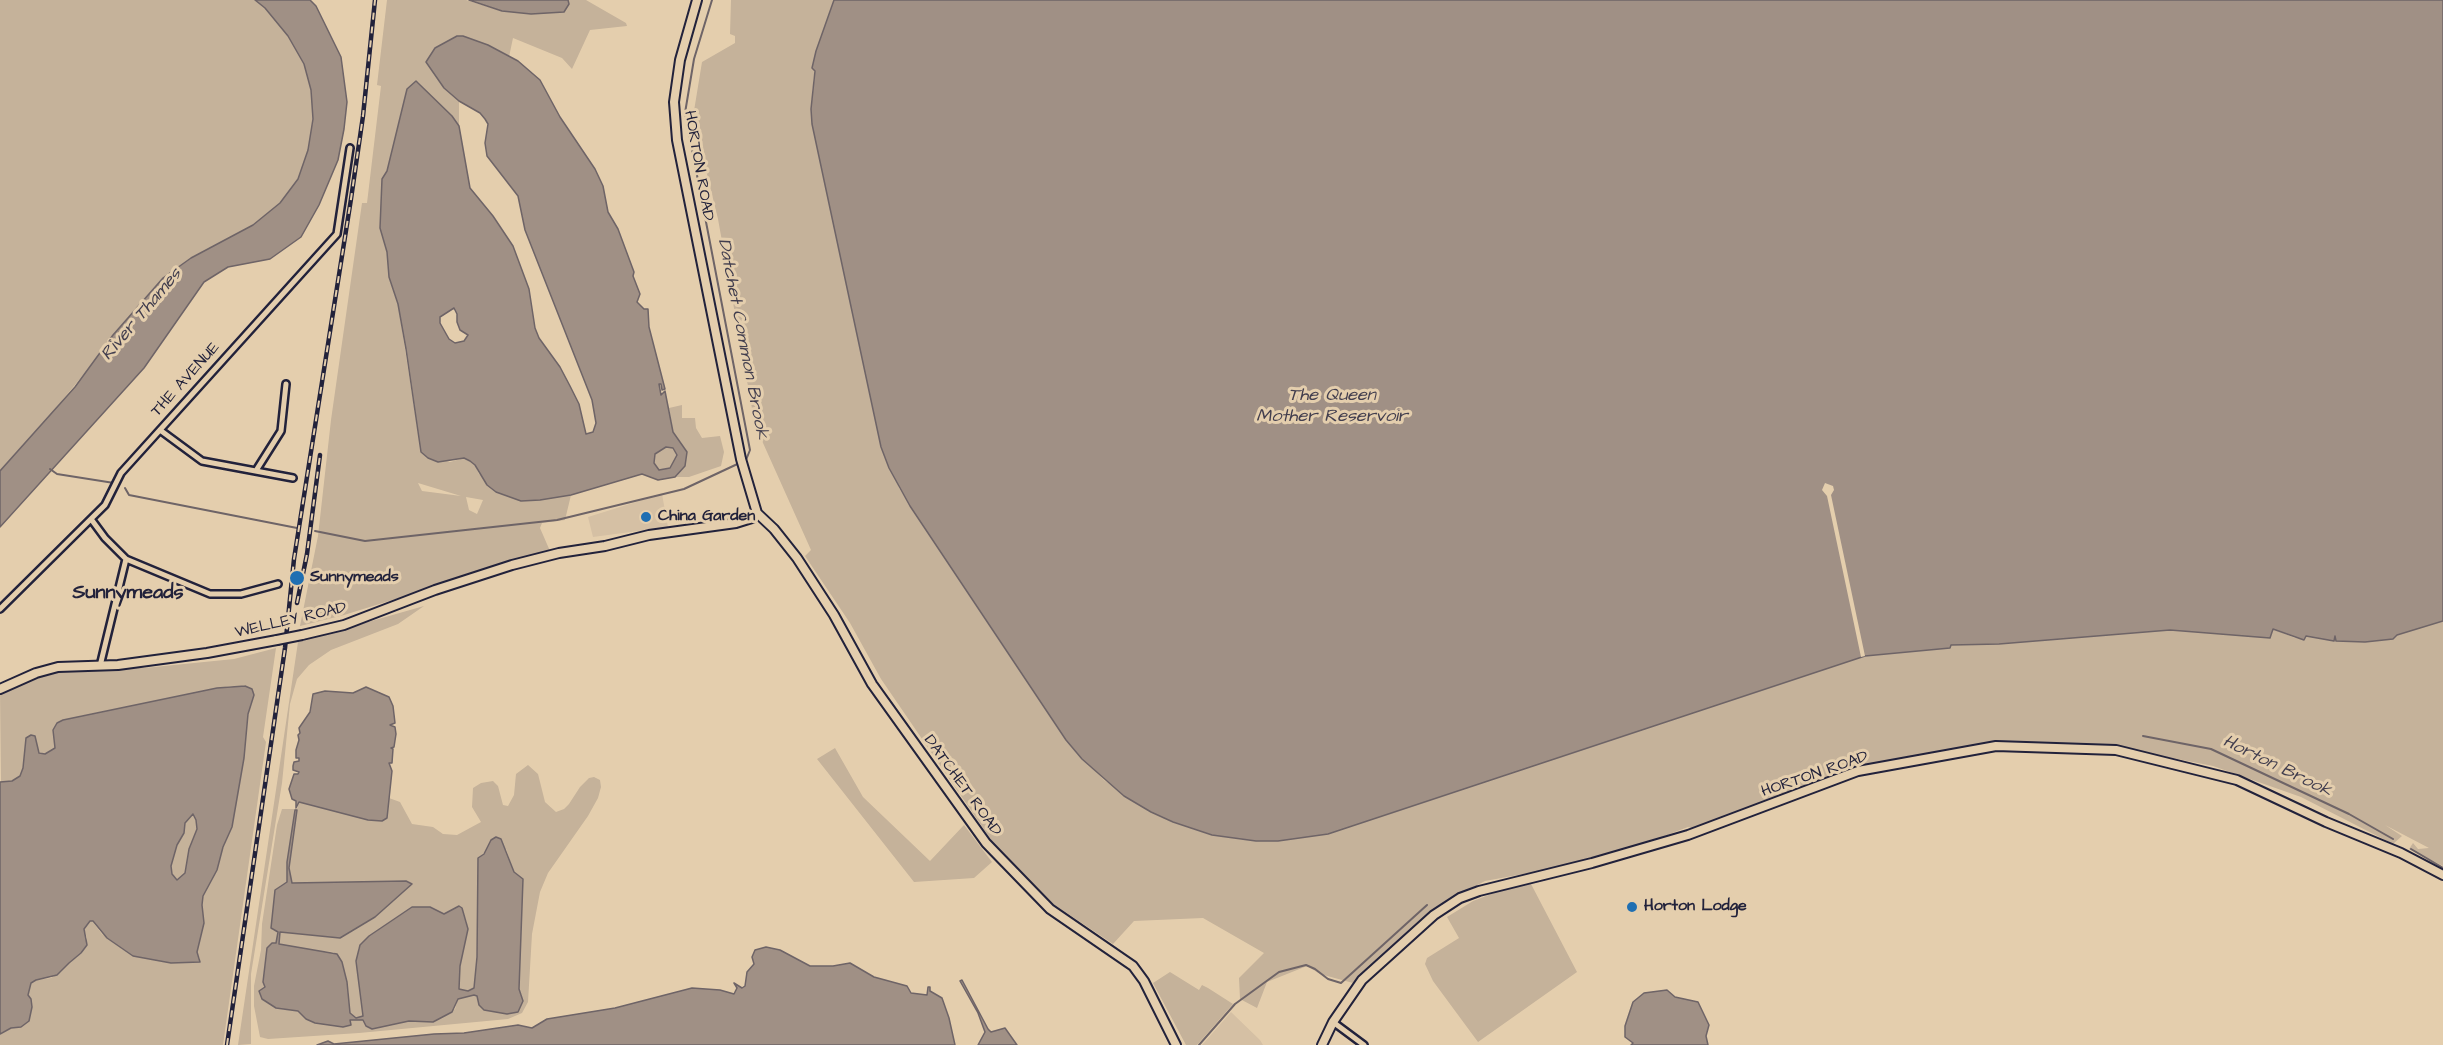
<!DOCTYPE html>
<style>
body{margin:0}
canvas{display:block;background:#e4cead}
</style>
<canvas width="2443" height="1045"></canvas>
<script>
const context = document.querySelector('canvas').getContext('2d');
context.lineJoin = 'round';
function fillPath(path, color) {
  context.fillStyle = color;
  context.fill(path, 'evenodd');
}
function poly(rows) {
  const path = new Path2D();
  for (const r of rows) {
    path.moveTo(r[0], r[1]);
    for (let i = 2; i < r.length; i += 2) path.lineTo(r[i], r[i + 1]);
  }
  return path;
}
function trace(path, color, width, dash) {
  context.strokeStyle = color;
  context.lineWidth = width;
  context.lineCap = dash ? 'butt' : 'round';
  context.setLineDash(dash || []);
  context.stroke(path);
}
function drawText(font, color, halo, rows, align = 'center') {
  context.font = font + ' "Architects Daughter",sans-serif';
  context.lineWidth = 6;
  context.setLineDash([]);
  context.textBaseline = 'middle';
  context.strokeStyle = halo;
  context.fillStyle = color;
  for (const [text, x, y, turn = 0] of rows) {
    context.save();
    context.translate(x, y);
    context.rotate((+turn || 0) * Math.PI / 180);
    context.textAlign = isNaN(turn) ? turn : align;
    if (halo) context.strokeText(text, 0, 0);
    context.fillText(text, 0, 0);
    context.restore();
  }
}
fillPath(poly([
 [662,494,668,527,593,537,588,517],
 [1231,1012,1260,1040,1263,1045,1202,1045]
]), '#d5c0a4');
fillPath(poly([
 [0,0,255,0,265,8,288,36,304,64,311,90,313,119,308,150,298,179,280,203,253,225,191,258,163,278,41,426,0,471],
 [387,0,466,0,502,11,568,0,586,0,626,23,627,26,590,30,572,69,562,58,513,38,509,57,475,40,444,88,459,101,459,126,418,82,407,89,387,172,382,179,380,228,387,252,389,277,398,304,421,452,450,462,464,458,470,461,475,465,479,474,531,501,571,495,565,520,542,523,540,528,550,551,344,615,300,626,318,536,331,420,362,203,367,203,381,86,377,85],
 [418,483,461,496,422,491],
 [466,497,483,500,477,514,469,510],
 [731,0,834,0,816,51,811,109,899,488,1066,740,1104,780,1151,812,1193,829,1237,839,1278,841,1328,834,1865,656,1951,645,1999,644,2170,630,2270,638,2273,629,2295,638,2304,639,2306,636,2334,641,2334,636,2336,641,2397,635,2443,621,2443,866,2409,849,2413,843,2418,849,2429,848,2385,825,2402,836,2393,844,2301,797,2213,766,2137,751,2089,745,2040,743,1968,747,1893,759,1843,772,1699,830,1688,827,1646,843,1567,866,1485,881,1437,907,1353,983,1320,974,1307,966,1267,982,1257,1008,1240,999,1239,978,1264,953,1203,918,1134,921,1113,944,1043,897,996,847,881,679,850,623,805,556,811,550,763,443,753,414,718,219,693,117,702,62,735,43,735,36,730,34],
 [682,405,682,418,695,418,696,428,702,438,720,436,724,452,721,466,689,477,675,477,678,475,682,444,673,432,669,408],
 [666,447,673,448,677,455,670,468,659,470,654,463,655,454],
 [424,606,398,624,331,650,309,665,297,679,290,704,282,783,251,974,251,1044,238,1045,298,642],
 [276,648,263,737,266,742,223,1045,0,1045,0,1034,11,1028,28,997,31,983,36,980,51,978,61,972,69,963,82,953,87,938,84,929,89,921,92,921,102,934,125,951,200,959,197,952,204,923,202,905,203,895,232,827,248,714,254,695,252,689,245,686,230,686,80,716,53,730,57,745,49,753,45,754,38,751,35,736,25,748,23,768,20,776,12,781,1,782,0,689,36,673,100,666,144,668,234,659],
 [835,748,863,797,930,861,964,825,992,862,974,878,914,882,817,759],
 [528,765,538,774,545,802,556,812,564,809,569,804,580,787,589,778,594,777,600,780,601,787,598,798,588,816,548,873,540,892,532,934,528,1002,522,1013,508,1019,359,1033,268,1039,260,1037,254,1006,254,986,261,950,262,924,277,825,282,809,297,809,299,802,368,820,387,814,389,798,400,802,412,824,433,827,443,834,457,835,481,822,472,807,473,788,481,783,493,781,498,786,503,805,508,806,514,795,516,774],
 [297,811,289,868,292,883,406,881,375,917,340,938,280,932,278,944,314,951,334,952,348,988,350,1013,356,1018,363,1016,358,950,360,945,369,936,412,907,430,907,444,914,459,907,462,908,467,923,460,966,459,989,469,992,474,988,477,956,478,858,486,851,506,849,514,872,521,916,519,989,522,996,514,1013,484,1010,477,996,474,995,458,999,455,1009,433,1022,409,1021,372,1029,363,1020,350,1020,343,1027,315,1023,306,1019,298,1011,281,1009,262,999,259,991,266,987,263,981,267,948,276,944,278,931,272,930,280,886,287,882,291,835],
 [193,814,196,820,197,829,189,849,185,873,178,880,172,874,171,866,177,845,184,833,185,823],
 [1531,884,1577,972,1478,1042,1433,981,1425,964,1427,958,1459,938,1447,917,1473,901,1499,891],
 [1170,972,1199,990,1202,985,1208,988,1233,1004,1197,1045,1186,1045,1153,983]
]), '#c5b29a');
const water = poly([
 [255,0,310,0,316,6,341,57,347,102,344,129,338,160,319,205,301,237,270,259,228,267,204,282,144,368,0,527,0,471,75,387,113,335,163,278,191,258,253,225,280,203,298,179,308,150,313,119,311,90,304,64,288,36,265,8,255,0],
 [469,0,568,0,569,4,564,12,531,14,502,11,469,0],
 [834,0,2443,0,2443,621,2397,635,2393,639,2365,642,2336,641,2335,636,2334,641,2306,636,2304,640,2273,629,2270,638,2170,630,1999,644,1951,645,1950,648,1865,656,1328,834,1278,841,1256,841,1212,835,1173,822,1151,812,1124,796,1082,759,1066,740,910,506,889,468,881,447,812,124,811,109,815,71,812,68,816,51,834,0],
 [457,36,463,36,488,45,518,61,540,80,560,117,595,169,603,186,608,212,618,229,634,272,633,276,640,294,637,302,644,309,648,309,649,327,665,389,662,390,661,384,659,384,661,395,665,391,673,432,687,452,685,466,675,477,658,480,642,474,571,495,540,500,521,501,496,492,487,485,475,465,470,461,464,458,438,462,428,458,421,452,406,349,398,304,389,277,387,252,380,228,382,179,387,171,407,89,416,81,452,116,459,126,470,188,493,216,513,246,529,289,535,328,539,338,560,367,570,386,579,404,586,434,593,432,596,423,592,400,525,230,518,196,487,156,485,143,488,124,485,119,480,113,459,101,444,88,426,62,435,48,457,36],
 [454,308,457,314,457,322,460,330,468,335,464,341,455,343,449,339,440,323,440,317,454,308],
 [666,447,673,448,677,455,670,468,659,470,654,463,655,454,666,447],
 [245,686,252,689,254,695,248,714,244,758,232,827,223,847,217,870,203,896,202,905,204,923,197,952,200,962,171,963,133,956,107,938,93,921,90,921,84,929,87,945,81,953,69,963,57,975,36,980,31,983,28,995,31,999,32,1007,29,1021,21,1027,11,1028,0,1034,0,782,12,781,20,776,23,768,26,738,31,735,35,736,39,753,45,754,55,748,53,730,57,723,63,720,217,688,245,686],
 [193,814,196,820,197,829,189,849,185,873,177,880,172,874,171,866,177,845,184,833,185,823,193,814],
 [366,687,389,697,393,706,395,723,390,725,395,727,396,734,394,747,391,748,393,749,392,763,389,763,392,771,387,818,382,821,368,820,299,802,296,808,296,801,292,799,289,789,294,774,298,774,299,772,293,770,293,766,294,762,299,761,299,758,296,758,296,750,299,740,298,735,300,733,299,728,310,712,313,694,325,691,353,693,366,687],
 [295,810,297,810,289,868,292,883,406,881,412,884,375,917,340,938,280,932,279,944,337,954,342,962,347,982,350,1013,356,1018,363,1016,356,961,360,945,369,936,412,907,430,907,444,914,459,906,462,908,468,929,460,966,459,989,468,991,474,988,477,957,478,858,484,854,491,840,496,837,501,839,514,872,523,879,519,989,523,1001,518,1012,507,1014,484,1010,479,1005,477,996,474,995,458,999,452,1012,433,1022,409,1021,372,1029,366,1026,363,1020,350,1020,351,1025,343,1027,315,1023,306,1019,298,1011,276,1008,262,999,259,991,265,987,263,982,267,948,272,943,276,943,278,932,271,928,275,890,287,882,287,862,295,810],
 [766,947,780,950,810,966,833,966,850,963,874,977,907,986,911,993,927,995,928,987,930,987,930,991,942,998,949,1018,955,1045,317,1045,328,1041,334,1044,434,1034,464,1033,518,1025,532,1028,547,1019,615,1008,692,988,720,990,734,994,737,988,734,983,742,988,745,986,747,972,754,964,752,957,755,950,766,947],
 [962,980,988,1029,991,1032,1005,1028,1017,1045,978,1045,985,1032,978,1013,960,981,962,980],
 [1667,990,1675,997,1698,1002,1709,1025,1706,1036,1708,1045,1631,1045,1633,1043,1625,1037,1625,1026,1633,1002,1644,993,1667,990]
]);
fillPath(water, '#a09085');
trace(water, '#6e6467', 1.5);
fillPath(poly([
 [1825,483,1833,486,1834,490,1831,495,1865,656,1861,657,1827,496,1822,490]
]), '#e4cead');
trace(poly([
 [50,469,57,474,114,483],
 [125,488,129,495,297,528],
 [315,531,365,541,557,520,684,489,746,460,750,450,685,113,694,59,712,0],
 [2143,736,2211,749,2349,814,2393,839],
 [2411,849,2443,868],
 [1199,1045,1235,1004,1279,972,1306,965,1315,969,1328,979,1341,983,1427,905]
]), '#6e6467', 2);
const street = poly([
 [160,430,202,461,293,478],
 [257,469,281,431,286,384],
 [91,519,105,538,126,559,210,594,241,594,278,584],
 [0,609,105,505,121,473,337,234,350,148],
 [100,666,126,559],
 [1333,1022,1364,1045]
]);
const secondary = poly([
 [697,0,680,60,674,102,677,140,741,459,757,513],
 [757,513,774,529,797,558,834,615,872,684,986,843,1050,909,1133,966,1144,981,1176,1045],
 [302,635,344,625,435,590,512,565,559,553,605,546,649,535,736,523,752,518,757,513],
 [0,689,36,673,58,667,118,665,207,653,277,640],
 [1322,1045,1333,1022,1362,980,1434,915,1460,898,1479,891,1592,863,1688,835,1858,771,1996,746,2116,750,2237,780,2326,822,2401,853,2443,875]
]);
trace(street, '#22223b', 10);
trace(secondary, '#22223b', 12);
trace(street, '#e4cead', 5);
trace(secondary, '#e4cead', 8);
const rail = poly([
 [297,603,307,554,320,455],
 [227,1045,285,648,294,559,351,199,363,116,375,0]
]);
trace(rail, '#22223b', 4.5);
trace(rail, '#e4cead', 2, [7]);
const secondaryBridge = poly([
 [277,640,302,635]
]);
trace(secondaryBridge, '#22223b', 12, []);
trace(secondaryBridge, '#e4cead', 8);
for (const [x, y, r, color] of [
 [646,517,6,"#1f6fb2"],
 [297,578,8,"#1f6fb2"],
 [1632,907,6,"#1f6fb2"]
]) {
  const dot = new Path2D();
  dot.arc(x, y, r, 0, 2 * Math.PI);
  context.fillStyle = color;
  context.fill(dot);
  trace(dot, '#e4cead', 2);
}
drawText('16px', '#22223b', '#e4cead', [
 ["HORTON ROAD",698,166,80],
 ["THE AVENUE",186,380,-48],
 ["WELLEY ROAD",291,621,-13],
 ["HORTON ROAD",1815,775,-19],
 ["DATCHET ROAD",962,786,54]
]);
drawText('bold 16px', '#22223b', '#e4cead', [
 ["China Garden",658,517],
 ["Sunnymeads",310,578],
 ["Horton Lodge",1644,907]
], 'left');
drawText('italic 18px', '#423e4e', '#e4cead', [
 ["River Thames",142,315,-50],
 ["Datchet Common Brook",742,339,79],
 ["The Queen",1332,396],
 ["Mother Reservoir",1332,417],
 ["Horton Brook",2277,767,26]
]);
drawText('bold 20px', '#22223b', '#e4cead', [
 ["Sunnymeads",128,594]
]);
</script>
